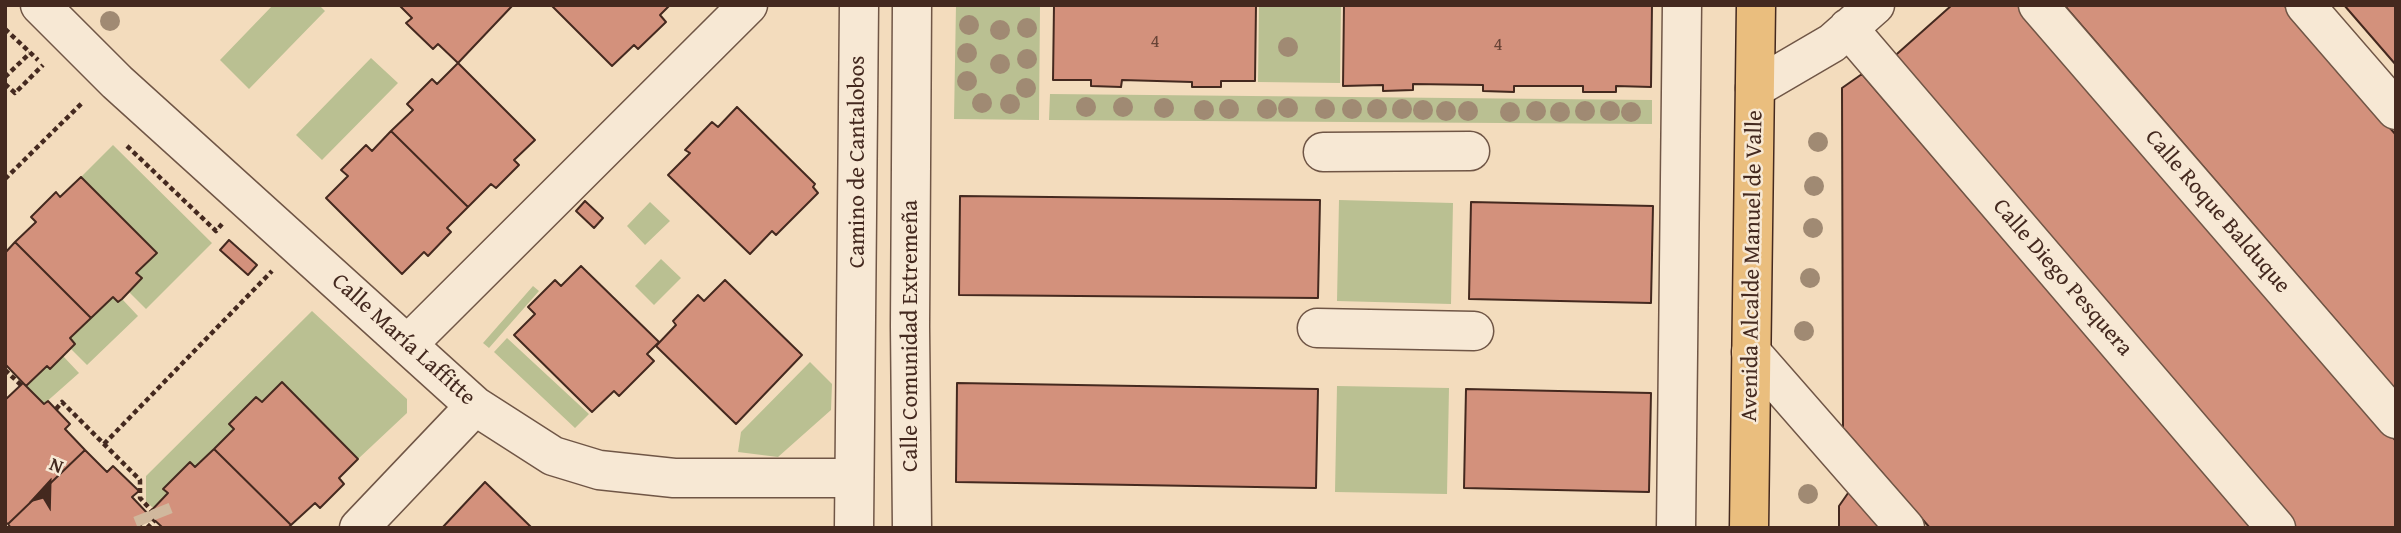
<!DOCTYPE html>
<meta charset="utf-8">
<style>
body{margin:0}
#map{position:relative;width:2401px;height:533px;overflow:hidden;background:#f3dcbd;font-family:"Gentium Book Plus",serif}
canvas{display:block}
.frame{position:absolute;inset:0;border:7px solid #44291f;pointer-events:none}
.north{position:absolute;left:14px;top:449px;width:70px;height:70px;-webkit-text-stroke:5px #f7e8d4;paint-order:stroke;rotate:22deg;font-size:19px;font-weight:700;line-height:28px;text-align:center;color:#44291f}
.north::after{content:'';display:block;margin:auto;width:24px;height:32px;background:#44291f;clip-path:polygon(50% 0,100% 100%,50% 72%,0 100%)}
</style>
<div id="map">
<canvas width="2401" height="533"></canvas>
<div class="frame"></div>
<div class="north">N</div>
</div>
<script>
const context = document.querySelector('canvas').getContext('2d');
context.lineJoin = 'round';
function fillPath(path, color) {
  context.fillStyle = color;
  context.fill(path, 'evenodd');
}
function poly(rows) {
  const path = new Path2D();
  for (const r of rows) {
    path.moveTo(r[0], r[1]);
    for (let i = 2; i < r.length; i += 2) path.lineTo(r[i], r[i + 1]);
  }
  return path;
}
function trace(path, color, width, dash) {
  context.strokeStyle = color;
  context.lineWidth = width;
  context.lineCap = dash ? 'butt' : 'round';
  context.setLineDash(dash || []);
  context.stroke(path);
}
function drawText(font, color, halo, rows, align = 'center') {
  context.font = font + ' "Gentium Book Plus",serif';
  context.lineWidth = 5;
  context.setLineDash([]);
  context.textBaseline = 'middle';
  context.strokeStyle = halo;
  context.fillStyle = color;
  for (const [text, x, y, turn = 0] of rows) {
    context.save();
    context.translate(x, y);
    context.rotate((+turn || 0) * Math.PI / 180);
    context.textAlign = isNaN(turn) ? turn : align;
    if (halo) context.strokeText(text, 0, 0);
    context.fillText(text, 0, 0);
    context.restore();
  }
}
fillPath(poly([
 [273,5,319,5,325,11,249,89,220,60],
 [956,5,1040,5,1039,120,954,119],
 [1259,5,1341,5,1340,83,1258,82],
 [371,58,398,83,322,160,296,135],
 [1050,94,1652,100,1652,124,1049,120],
 [113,145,212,243,146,309,129,292,142,278,136,273,157,252,81,177],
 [1339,200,1453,203,1451,304,1337,301],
 [650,202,670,221,645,245,627,226],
 [661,259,681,278,654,305,635,286],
 [533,286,539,291,489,348,483,343],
 [113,297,118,302,122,299,138,316,87,365,71,349,75,344,70,338],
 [312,311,407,399,407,413,358,459,282,382,262,402,256,397,229,423,234,429,214,449,195,467,190,462,164,488,168,493,153,508,146,501,146,476],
 [507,338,589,414,575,428,494,352],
 [63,356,79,373,44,404,26,386,47,366,50,369],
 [810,362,832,384,831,410,778,457,738,452,741,432],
 [1337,386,1449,388,1447,494,1335,492]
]), '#bac092');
const building = poly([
 [399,5,513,5,458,63,438,44,433,49,406,23,412,18,399,5],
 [551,5,670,5,660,15,666,22,638,49,634,45,612,66,551,5],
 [1054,5,1256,5,1255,81,1221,81,1221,87,1192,87,1192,82,1122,80,1121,87,1091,86,1091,80,1053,80,1054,5],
 [1344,5,1652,5,1651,87,1616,86,1616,92,1583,92,1583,86,1514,86,1514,92,1483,91,1483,85,1413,84,1413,90,1383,91,1383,85,1343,86,1344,5],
 [1952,5,2023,5,2396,441,2396,528,2290,528,1889,61,1952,5],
 [2064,5,2284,5,2396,135,2396,390,2064,5],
 [2344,5,2396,5,2396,65,2344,5],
 [458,63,535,140,514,160,519,165,496,188,491,184,468,207,391,131,413,110,407,104,432,79,437,84,458,63],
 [1862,74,2252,528,1930,528,1843,428,1842,88,1862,74],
 [737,107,815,184,813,187,818,193,776,235,772,231,750,254,668,175,690,153,685,150,712,122,718,127,737,107],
 [391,131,468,207,447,228,451,232,428,256,424,252,402,274,326,198,348,176,341,170,366,145,372,151,391,131],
 [81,177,157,253,136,273,142,278,122,299,118,302,113,297,91,318,15,242,36,222,31,217,56,192,60,197,81,177],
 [960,196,1320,200,1318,298,959,295,960,196],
 [585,201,603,218,594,228,576,211,585,201],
 [1471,202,1653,206,1651,303,1469,299,1471,202],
 [229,240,257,265,248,275,220,250,229,240],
 [15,242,91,318,70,338,75,344,50,369,47,366,26,386,5,364,5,253,15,242],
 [581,266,659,342,647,354,654,361,619,396,614,391,592,412,514,335,535,314,528,307,555,280,561,286,581,266],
 [725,280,802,355,736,424,656,346,676,325,673,321,698,295,704,301,725,280],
 [282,382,358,459,339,478,344,484,320,508,315,503,291,525,214,449,234,429,229,424,256,397,262,402,282,382],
 [23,383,44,404,48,401,70,424,65,429,85,450,8,524,5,522,5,400,23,383],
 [957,383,1318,389,1316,488,956,482,957,383],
 [1466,389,1651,393,1649,492,1464,488,1466,389],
 [214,449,291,525,288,528,163,528,148,514,168,493,163,489,190,462,195,467,214,449],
 [85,450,107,472,113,466,139,491,132,497,150,516,138,528,11,528,8,524,85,450],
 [485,482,532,528,442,528,485,482],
 [1853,486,1889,528,1839,528,1839,506,1853,486]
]);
fillPath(building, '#d3917c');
trace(building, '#44291f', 2);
trace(poly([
 [151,510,155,520]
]), '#d0b89d', 38, [38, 19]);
const minor = poly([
 [40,5,117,82,475,406,553,456,599,470,674,478,854,478],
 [912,5,910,326,912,528],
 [2038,5,2396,419],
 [2305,5,2396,110],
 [1848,28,2276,528],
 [1755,88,1832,43,1875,5],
 [1323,152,1470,151],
 [1317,328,1474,331],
 [408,344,748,5],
 [1751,352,1905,528],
 [359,528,475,406],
 [854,528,859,5],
 [1676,528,1682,5]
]);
const major = poly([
 [1749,528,1756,5]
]);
trace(minor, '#705646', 41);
trace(major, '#44291f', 41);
trace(poly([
 [5,29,38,60],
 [5,77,30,53],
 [5,84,15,93,43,65],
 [127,146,216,231,222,224],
 [5,179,82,103],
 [5,370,21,385],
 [56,409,62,402,140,480,140,498,151,510],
 [104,444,272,271],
 [147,528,155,520]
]), '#44291f', 4.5, [5, 3.5]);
trace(minor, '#f7e8d4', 38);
trace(major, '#eabe7e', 38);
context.fillStyle = '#a08a73';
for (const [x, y] of [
 [110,21],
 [969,25],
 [1027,28],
 [1000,30],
 [1288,47],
 [967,53],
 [1027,59],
 [1000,64],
 [967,81],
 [1026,88],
 [982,103],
 [1010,104],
 [1086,107],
 [1123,107],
 [1164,108],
 [1288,108],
 [1229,109],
 [1267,109],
 [1325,109],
 [1352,109],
 [1377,109],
 [1402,109],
 [1204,110],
 [1423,110],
 [1446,111],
 [1468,111],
 [1536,111],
 [1585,111],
 [1610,111],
 [1510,112],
 [1560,112],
 [1631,112],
 [1818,142],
 [1814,186],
 [1813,228],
 [1810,278],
 [1804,331],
 [1808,494]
]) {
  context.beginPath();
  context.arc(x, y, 10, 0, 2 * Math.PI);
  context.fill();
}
drawText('19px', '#684336', null, [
 ["4",1155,42],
 ["4",1498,45]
]);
drawText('23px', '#44291f', '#f7e8d4', [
 ["Camino de Cantalobos",858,162,-90],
 ["Calle Roque Balduque",2217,212,49],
 ["Avenida Alcalde Manuel de Valle",1753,266,-89],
 ["Calle Diego Pesquera",2062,278,49],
 ["Calle Comunidad Extremeña",911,336,-90],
 ["Calle María Laffitte",403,340,42]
]);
</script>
